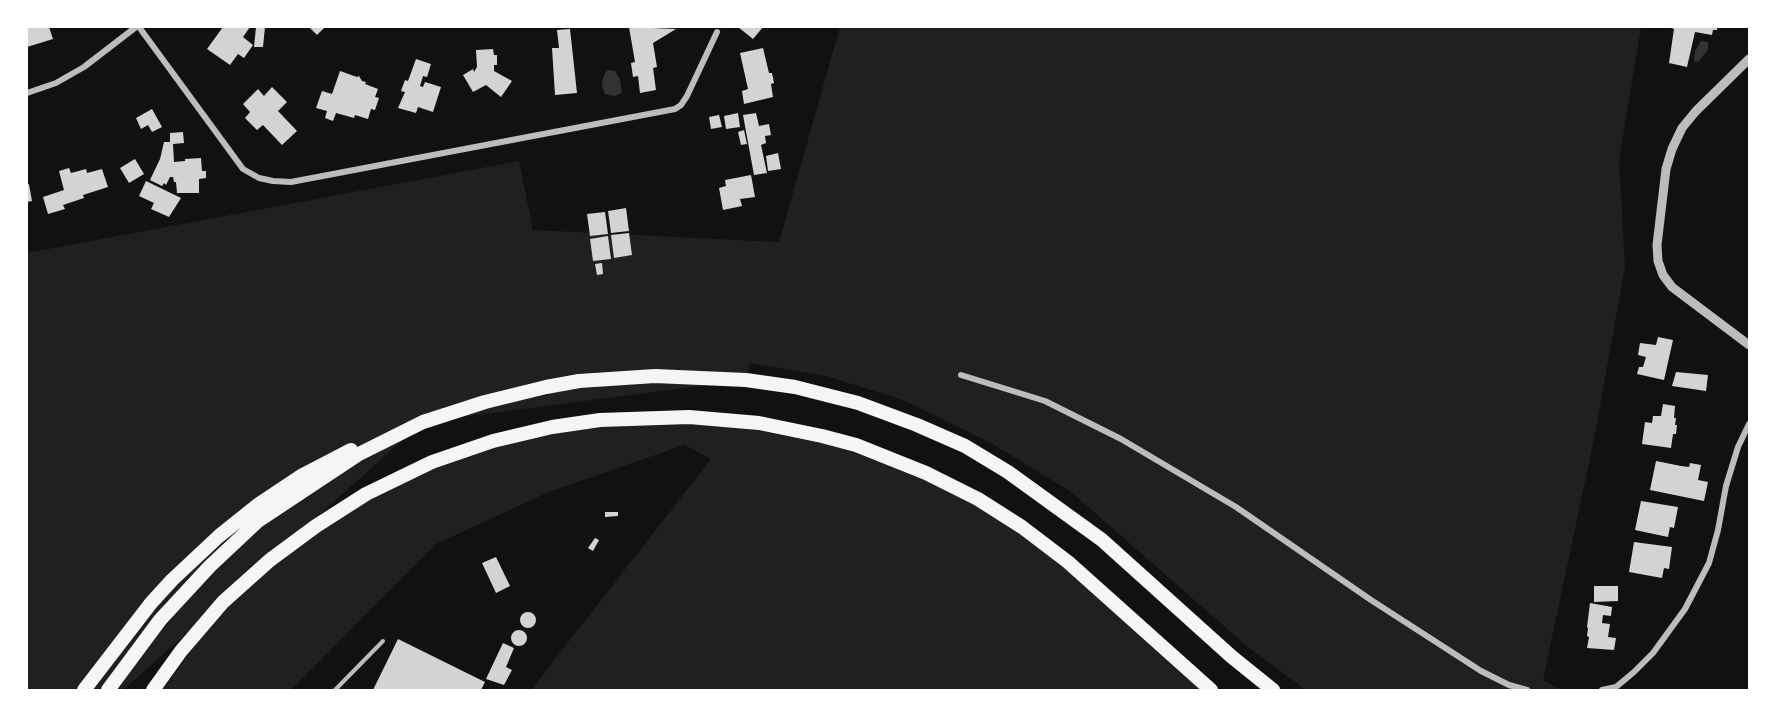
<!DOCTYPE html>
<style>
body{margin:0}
#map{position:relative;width:1776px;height:717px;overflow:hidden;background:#111;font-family:"Roboto Condensed",sans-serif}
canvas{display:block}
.frame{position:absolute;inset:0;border:28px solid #fff;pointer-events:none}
</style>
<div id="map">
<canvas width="1776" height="717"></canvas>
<div class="frame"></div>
</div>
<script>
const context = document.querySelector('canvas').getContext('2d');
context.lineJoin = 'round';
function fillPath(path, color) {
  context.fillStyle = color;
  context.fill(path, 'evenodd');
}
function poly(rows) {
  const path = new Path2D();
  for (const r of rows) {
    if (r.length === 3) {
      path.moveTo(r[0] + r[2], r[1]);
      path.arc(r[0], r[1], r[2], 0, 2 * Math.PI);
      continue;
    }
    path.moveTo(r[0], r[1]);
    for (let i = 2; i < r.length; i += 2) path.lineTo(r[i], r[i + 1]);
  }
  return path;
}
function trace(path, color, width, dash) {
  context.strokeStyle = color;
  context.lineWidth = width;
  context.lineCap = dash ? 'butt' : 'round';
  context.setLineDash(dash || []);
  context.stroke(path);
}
fillPath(poly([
 [840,27,1641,27,1619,161,1625,267,1595,434,1543,680,1561,690,1306,690,1249,648,1071,492,991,443,903,400,826,376,750,363,746,380,423,422,123,690,27,690,27,253,519,161,533,230,779,242],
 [731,421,855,447,929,477,1021,529,1208,690,531,690,711,459,684,445,549,492,436,544,291,690,163,690,225,603,318,527,437,462,556,428]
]), '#202020');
fillPath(poly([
 [1701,41,1708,42,1708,50,1698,62,1694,61,1695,51],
 [607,70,615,71,620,80,622,93,614,96,605,94,602,87,603,78]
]), '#333');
fillPath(poly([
 [27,27,49,27,53,39,27,47],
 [223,27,250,27,243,37,253,45,244,58,238,54,230,65,207,49],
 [256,27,265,27,263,47,254,47],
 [309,27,325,27,317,35],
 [629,27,676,29,653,43,657,67,653,68,656,90,640,93,638,76,633,77,631,63,635,62],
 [738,27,763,27,753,39],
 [1669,27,1717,27,1717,30,1713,30,1712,35,1695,32,1687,67,1669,63,1674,29],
 [570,29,577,93,555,95,552,48,559,48,557,30],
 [763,48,769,73,772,73,774,83,771,84,773,97,744,104,742,91,748,89,740,53],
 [493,49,494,55,497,55,497,65,494,65,494,71,512,81,501,97,486,85,473,92,463,75,473,69,474,72,477,67,476,50],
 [416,59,431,64,427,77,423,76,420,86,423,87,425,82,441,87,433,112,418,107,416,113,398,108,405,92,401,91,405,80,408,81],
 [340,71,357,77,359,76,362,81,366,82,365,84,378,89,375,97,379,98,375,110,371,109,368,119,355,115,354,118,336,113,333,121,325,118,327,111,316,108,322,91,332,94],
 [272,87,287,102,278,111,297,131,282,145,263,125,257,130,245,118,250,112,243,104,258,89,264,96],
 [152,109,162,127,152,132,148,125,141,129,136,118],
 [738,113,740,127,726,129,724,116],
 [756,113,759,126,769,124,771,135,765,136,766,143,761,145,767,173,754,175,743,115],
 [719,115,722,127,711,129,709,117],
 [744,130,747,144,741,145,738,132],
 [183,132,184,143,173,144,174,162,185,161,185,159,201,158,202,171,206,171,206,178,199,179,199,193,177,193,176,182,174,182,173,177,170,177,166,185,164,183,162,186,150,180,160,159,164,142,170,142,170,133],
 [778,153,781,169,768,171,766,156],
 [135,159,144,174,129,183,120,168],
 [69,168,71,173,86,169,87,173,102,169,108,187,83,195,84,198,63,205,65,209,48,214,43,197,64,190,59,171],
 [751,175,755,197,740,199,742,206,723,210,719,188,726,186,725,180],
 [146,181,181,198,169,217,151,209,154,203,139,196],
 [29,184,32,201,27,202,27,185],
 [626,208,629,231,611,233,608,211],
 [605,212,608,234,590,236,587,214],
 [629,233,632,255,614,258,611,235],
 [608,236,611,259,593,261,590,239],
 [602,263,603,274,597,275,595,264],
 [1658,337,1673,340,1664,380,1637,374,1639,367,1643,367,1646,357,1638,355,1640,343,1656,345],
 [1676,372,1708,375,1706,391,1672,386],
 [1663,404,1675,406,1674,418,1676,418,1675,425,1677,425,1676,434,1673,434,1671,448,1642,444,1645,422,1652,423,1653,416,1661,416],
 [1656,461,1681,466,1689,467,1690,463,1701,465,1698,480,1708,482,1704,501,1650,490],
 [1641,501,1678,507,1674,528,1670,527,1668,537,1635,530],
 [605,512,618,512,618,516,605,517],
 [595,538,599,540,593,551,588,548],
 [1634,542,1672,547,1669,569,1664,568,1662,578,1629,572],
 [496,557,510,586,496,593,482,563],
 [1594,586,1618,586,1618,601,1594,602],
 [1590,603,1612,607,1611,616,1603,615,1602,623,1610,624,1608,637,1616,638,1614,650,1587,648,1589,637,1587,636,1588,628,1587,627],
 [528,620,8],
 [519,638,8],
 [398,639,485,682,481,690,373,690],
 [503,643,514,648,506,667,512,670,504,685,486,679]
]), '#d3d3d3');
trace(poly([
 [335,690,383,641]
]), '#bcbcbc', 4);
trace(poly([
 [139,27,243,169,259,178,273,181,291,182,675,109,681,105,687,96,717,32],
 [27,93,56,83,84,67,136,27],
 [961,375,1045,401,1121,439,1236,507,1371,600,1481,671,1509,685,1527,690],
 [1602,690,1616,687,1634,672,1653,653,1685,609,1709,563,1718,530,1726,486,1738,447,1749,424]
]), '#bcbcbc', 6);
trace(poly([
 [1749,59,1696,111,1682,128,1672,149,1666,169,1657,245,1658,261,1663,275,1672,287,1749,345]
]), '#bcbcbc', 9);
trace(poly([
 [84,690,151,603,172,580,219,536,259,504,301,476,351,450],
 [108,690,160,620,210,566,258,521,359,454,423,422,485,402,546,387,579,381,655,376,746,380,795,387,858,403,917,425,965,446,1008,472,1102,540,1232,657,1273,690],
 [153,690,181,651,223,602,270,560,316,526,366,494,432,462,493,441,552,427,600,420,689,417,759,423,822,436,856,445,926,473,978,499,1022,527,1068,562,1211,690]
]), '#f5f5f5', 14);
</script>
